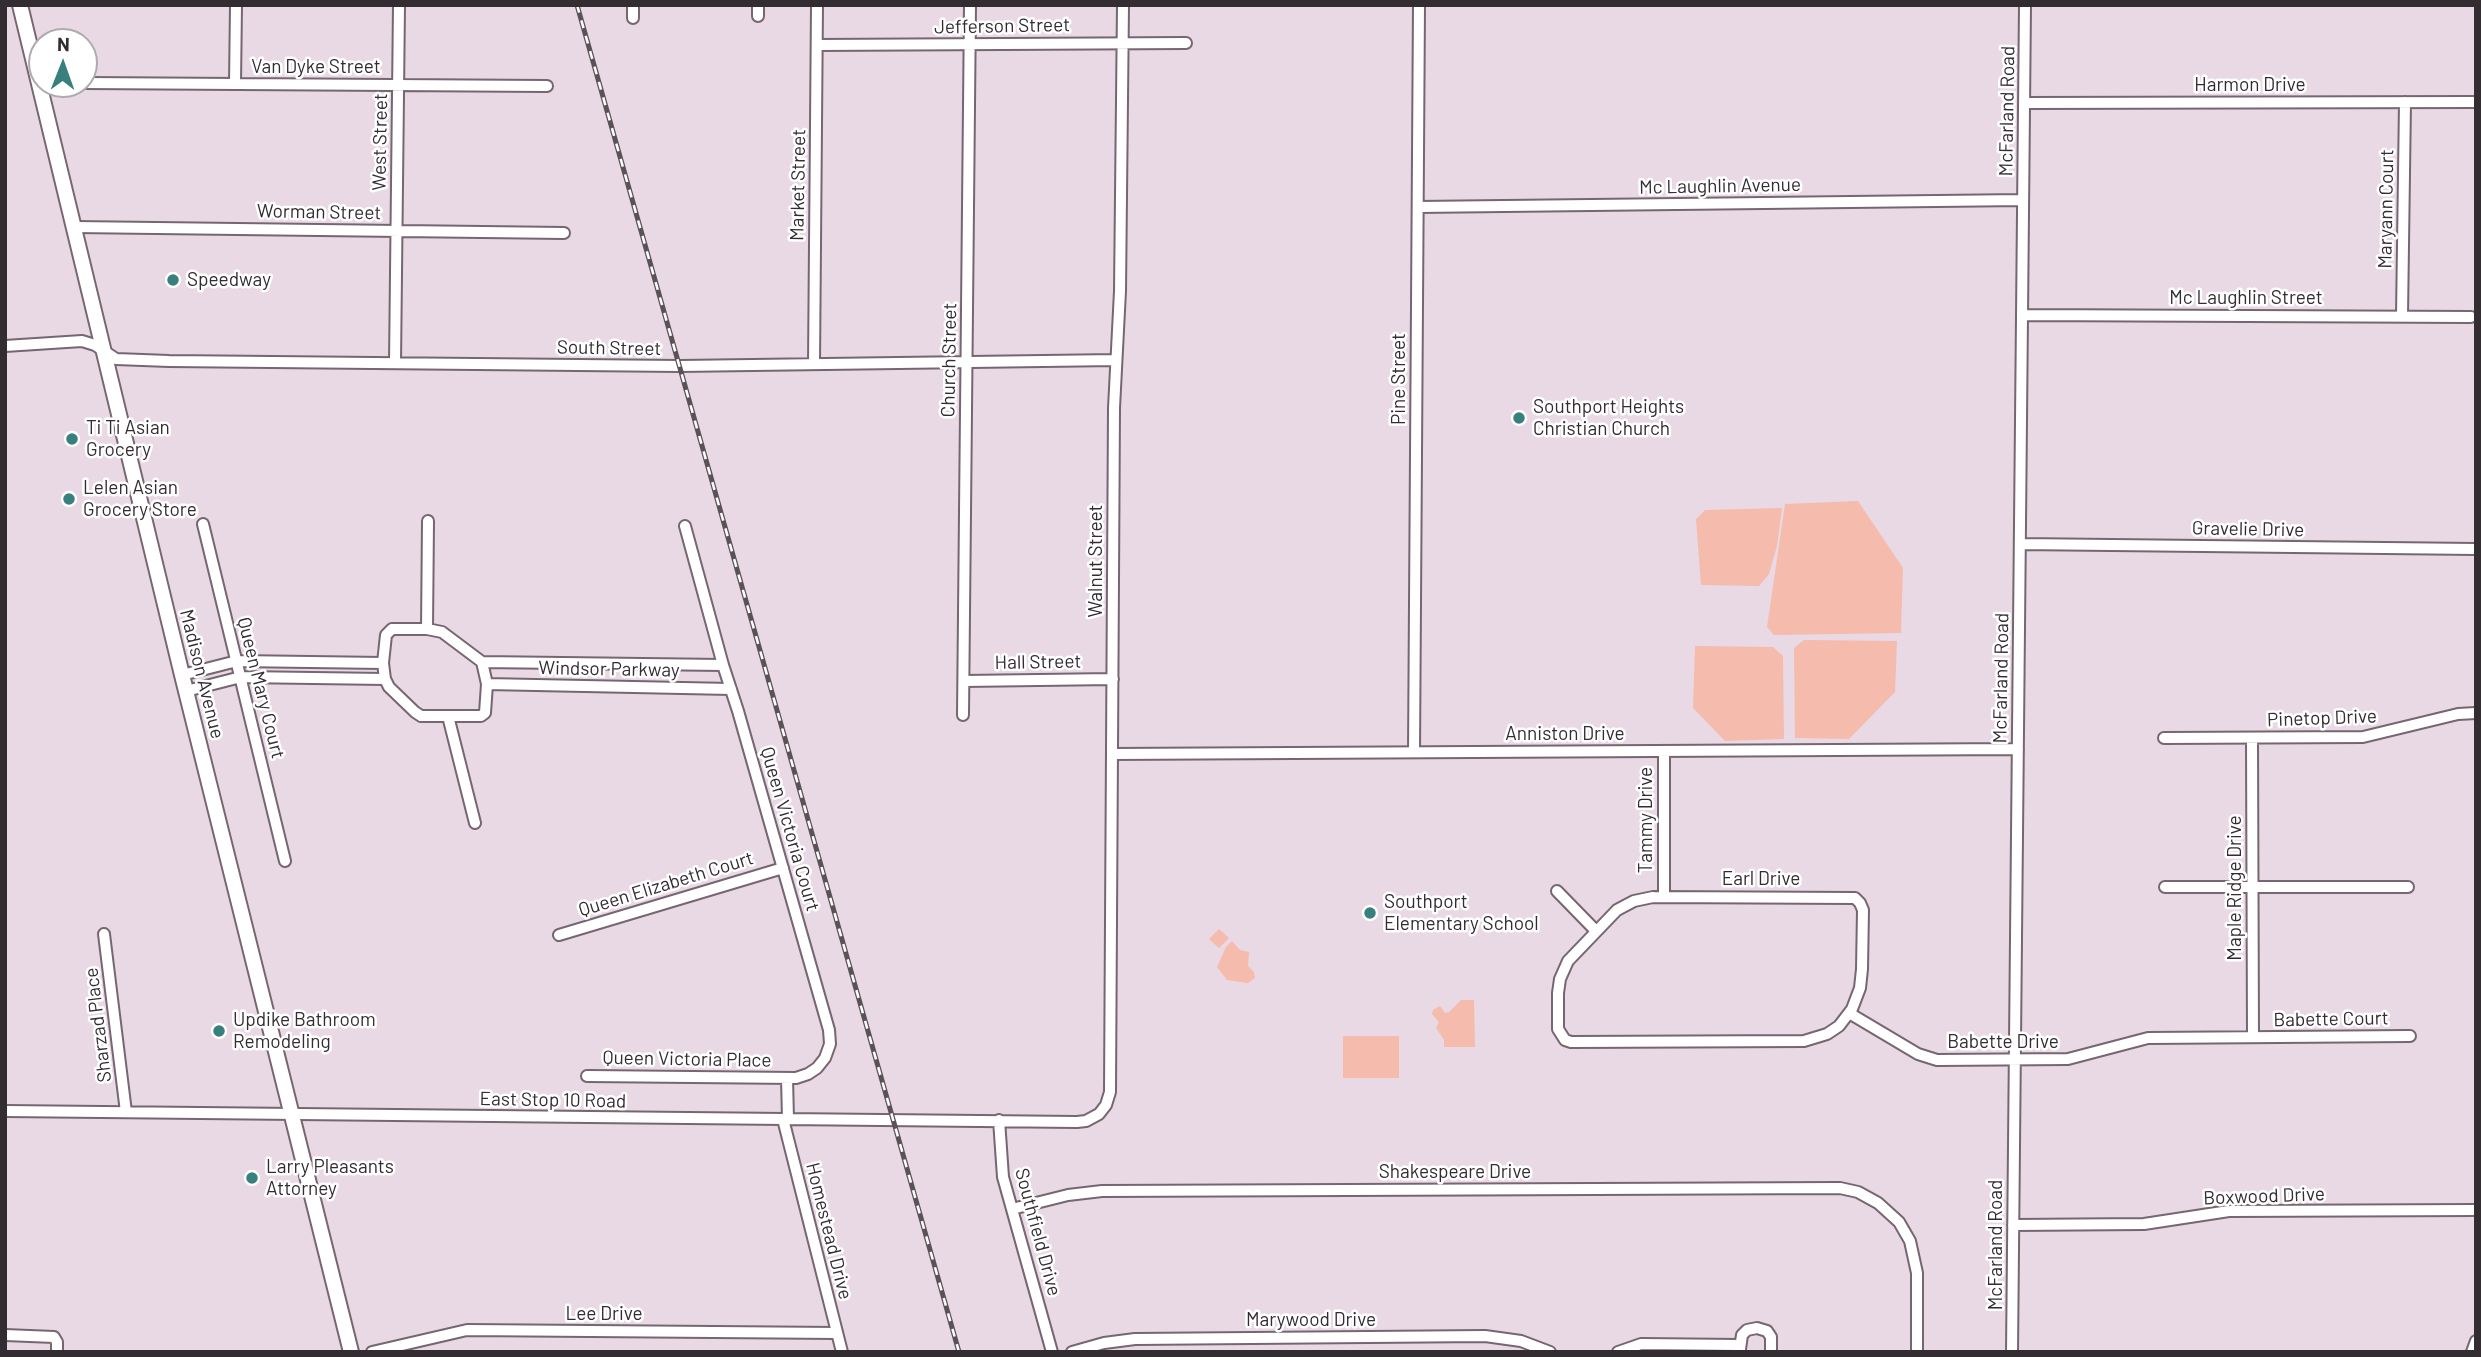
<!DOCTYPE html>
<style>
body{margin:0}
#map{position:relative;width:2481px;height:1357px;overflow:hidden;background:#e9d9e4;font-family:Barlow,sans-serif}
canvas{display:block}
.frame{position:absolute;inset:0;border:7px solid #332c31;pointer-events:none}
.north{position:absolute;left:28px;top:28px;width:70px;height:70px;box-sizing:border-box;background:#fff;border:2px solid #adabad;border-radius:50%;rotate:1deg;font-size:19px;font-weight:700;line-height:28px;text-align:center;color:#332c31}
.north::after{content:'';display:block;margin:auto;width:24px;height:32px;background:#38807d;clip-path:polygon(50% 0,100% 100%,50% 72%,0 100%)}
</style>
<div id="map">
<canvas width="2481" height="1357"></canvas>
<div class="frame"></div>
<div class="north">N</div>
</div>
<script>
const context = document.querySelector('canvas').getContext('2d');
context.lineJoin = 'round';
function fillPath(path, color) {
  context.fillStyle = color;
  context.fill(path, 'evenodd');
}
function poly(rows) {
  const path = new Path2D();
  for (const r of rows) {
    path.moveTo(r[0], r[1]);
    for (let i = 2; i < r.length; i += 2) path.lineTo(r[i], r[i + 1]);
  }
  return path;
}
function trace(path, color, width, dash) {
  context.strokeStyle = color;
  context.lineWidth = width;
  context.lineCap = dash ? 'butt' : 'round';
  context.setLineDash(dash || []);
  context.stroke(path);
}
function drawText(font, color, halo, rows, align = 'center') {
  context.font = font + ' Barlow,sans-serif';
  context.lineWidth = 5;
  context.setLineDash([]);
  context.textBaseline = 'middle';
  context.strokeStyle = halo;
  context.fillStyle = color;
  for (const [text, x, y, turn = 0] of rows) {
    context.save();
    context.translate(x, y);
    context.rotate((+turn || 0) * Math.PI / 180);
    context.textAlign = isNaN(turn) ? turn : align;
    if (halo) context.strokeText(text, 0, 0);
    context.fillText(text, 0, 0);
    context.restore();
  }
}
fillPath(poly([
 [1858,501,1903,568,1901,633,1774,635,1767,627,1785,504],
 [1782,508,1777,546,1769,574,1759,586,1701,585,1696,519,1705,510],
 [1804,640,1897,641,1895,692,1849,739,1795,738,1794,648],
 [1695,646,1773,647,1783,656,1784,739,1725,741,1693,708],
 [1219,929,1229,938,1219,948,1209,939],
 [1232,941,1240,950,1249,952,1248,966,1254,972,1255,978,1248,983,1227,980,1217,967,1226,947],
 [1461,1000,1474,1000,1475,1047,1444,1047,1444,1040,1436,1028,1439,1022,1432,1014,1433,1010,1440,1006,1445,1013,1449,1012],
 [1343,1036,1399,1036,1399,1078,1343,1078]
]), '#f5bbac');
const minor = poly([
 [758,16,758,5],
 [633,18,633,5],
 [817,45,1186,43],
 [84,83,547,86],
 [235,84,236,5],
 [2024,103,2476,102],
 [1418,207,2023,200],
 [74,227,564,233],
 [2022,315,2471,317],
 [2402,316,2405,102],
 [5,346,82,341,95,345,116,359,169,361,680,366,1116,360],
 [395,363,399,5],
 [814,364,817,5],
 [203,524,285,861],
 [2020,544,2476,549],
 [392,629,427,629,442,632,482,662,487,684,485,713,481,716,421,716,415,712,389,687,385,679,383,663,386,635,392,629],
 [427,629,428,521],
 [482,662,723,665],
 [182,675,237,661,383,663],
 [964,681,1113,679],
 [487,684,731,689],
 [186,691,241,677,385,679],
 [963,715,970,5],
 [448,716,475,823],
 [2164,738,2363,737,2458,714,2476,713],
 [2252,738,2253,1037],
 [1664,751,1664,897],
 [1414,752,1419,5],
 [1112,754,2018,749],
 [2165,887,2408,887],
 [1557,891,1596,931],
 [1653,897,1855,898,1860,903,1863,910,1862,969,1860,988,1852,1009,1839,1026,1827,1034,1804,1041,1571,1042,1565,1040,1558,1029,1558,993,1560,979,1568,961,1617,910,1634,901,1653,897],
 [104,934,126,1112],
 [559,935,783,868],
 [1849,1013,1918,1054,1937,1060,2068,1059,2148,1038,2410,1036],
 [587,1076,796,1078,808,1074,817,1068,825,1058,830,1044,829,1030,738,711,723,665,685,526],
 [787,1078,788,1119],
 [5,1111,1077,1122,1086,1121,1099,1114,1106,1105,1110,1092,1114,408,1120,291,1123,5],
 [783,1119,842,1352],
 [999,1120,1003,1177,1052,1352],
 [1012,1209,1068,1195,1102,1191,1840,1188,1858,1192,1878,1203,1899,1222,1910,1241,1917,1273,1917,1352],
 [2013,1225,2144,1224,2229,1211,2476,1210],
 [5,1335,54,1337,57,1342,57,1352],
 [1740,1349,1742,1335,1747,1330,1757,1328,1767,1331,1771,1337,1771,1352],
 [372,1352,467,1330,837,1333],
 [1072,1352,1104,1343,1135,1339,1485,1336,1521,1341,1550,1352],
 [1618,1352,1641,1344,1739,1345],
 [2012,1352,2025,5],
 [2472,1352,2476,1341]
]);
const major = poly([
 [20,5,182,675,351,1352]
]);
trace(minor, '#756670', 14);
trace(major, '#756670', 18);
trace(minor, '#fff', 10);
trace(major, '#fff', 14);
const rail = poly([
 [577,5,959,1352]
]);
trace(rail, '#5b5258', 5);
trace(rail, '#fff', 2.5, [8]);
for (const [x, y, r, color] of [
 [173,280,7,"#38807d"],
 [1519,418,7,"#38807d"],
 [72,439,7,"#38807d"],
 [69,499,7,"#38807d"],
 [1370,913,7,"#38807d"],
 [219,1031,7,"#38807d"],
 [252,1178,7,"#38807d"]
]) {
  const dot = new Path2D();
  dot.arc(x, y, r, 0, 2 * Math.PI);
  context.fillStyle = color;
  context.fill(dot);
  trace(dot, '#fff', 2.5);
}
drawText('19px', '#332c31', '#fff', [
 ["Jefferson Street",1002,26,-1],
 ["Van Dyke Street",316,67],
 ["Harmon Drive",2250,85],
 ["McFarland Road",2007,111,-89],
 ["West Street",380,142,-89],
 ["Market Street",798,185,-89],
 ["Mc Laughlin Avenue",1720,186,-1],
 ["Maryann Court",2386,209,-89],
 ["Worman Street",319,212,1],
 ["Mc Laughlin Street",2246,298],
 ["South Street",609,348,1],
 ["Church Street",949,360,-89],
 ["Pine Street",1399,379,-90],
 ["Gravelie Drive",2248,529,1],
 ["Walnut Street",1096,561,-90],
 ["Hall Street",1038,662,-1],
 ["Windsor Parkway",609,669,1],
 ["Madison Avenue",202,674,76],
 ["McFarland Road",2001,678,-89],
 ["Queen Mary Court",261,688,76],
 ["Pinetop Drive",2322,718,-2],
 ["Anniston Drive",1565,734],
 ["Tammy Drive",1646,820,-90],
 ["Queen Victoria Court",790,829,74],
 ["Earl Drive",1761,879],
 ["Queen Elizabeth Court",666,884,-17],
 ["Maple Ridge Drive",2235,888,-90],
 ["Babette Court",2331,1019,-1],
 ["Sharzad Place",98,1025,-97],
 ["Babette Drive",2003,1042],
 ["Queen Victoria Place",687,1059,1],
 ["East Stop 10 Road",553,1100,1],
 ["Shakespeare Drive",1455,1172],
 ["Boxwood Drive",2264,1196,-2],
 ["Homestead Drive",829,1231,76],
 ["Southfield Drive",1038,1232,75],
 ["McFarland Road",1996,1245,-90],
 ["Lee Drive",604,1314],
 ["Marywood Drive",1311,1320]
]);
drawText('19px', '#332c31', '#fff', [
 ["Speedway",187,280],
 ["Southport Heights",1533,407],
 ["Christian Church",1533,429],
 ["Ti Ti Asian",86,428],
 ["Grocery",86,450],
 ["Lelen Asian",83,488],
 ["Grocery Store",83,510],
 ["Southport",1384,902],
 ["Elementary School",1384,924],
 ["Updike Bathroom",233,1020],
 ["Remodeling",233,1042],
 ["Larry Pleasants",266,1167],
 ["Attorney",266,1189]
], 'left');
</script>
